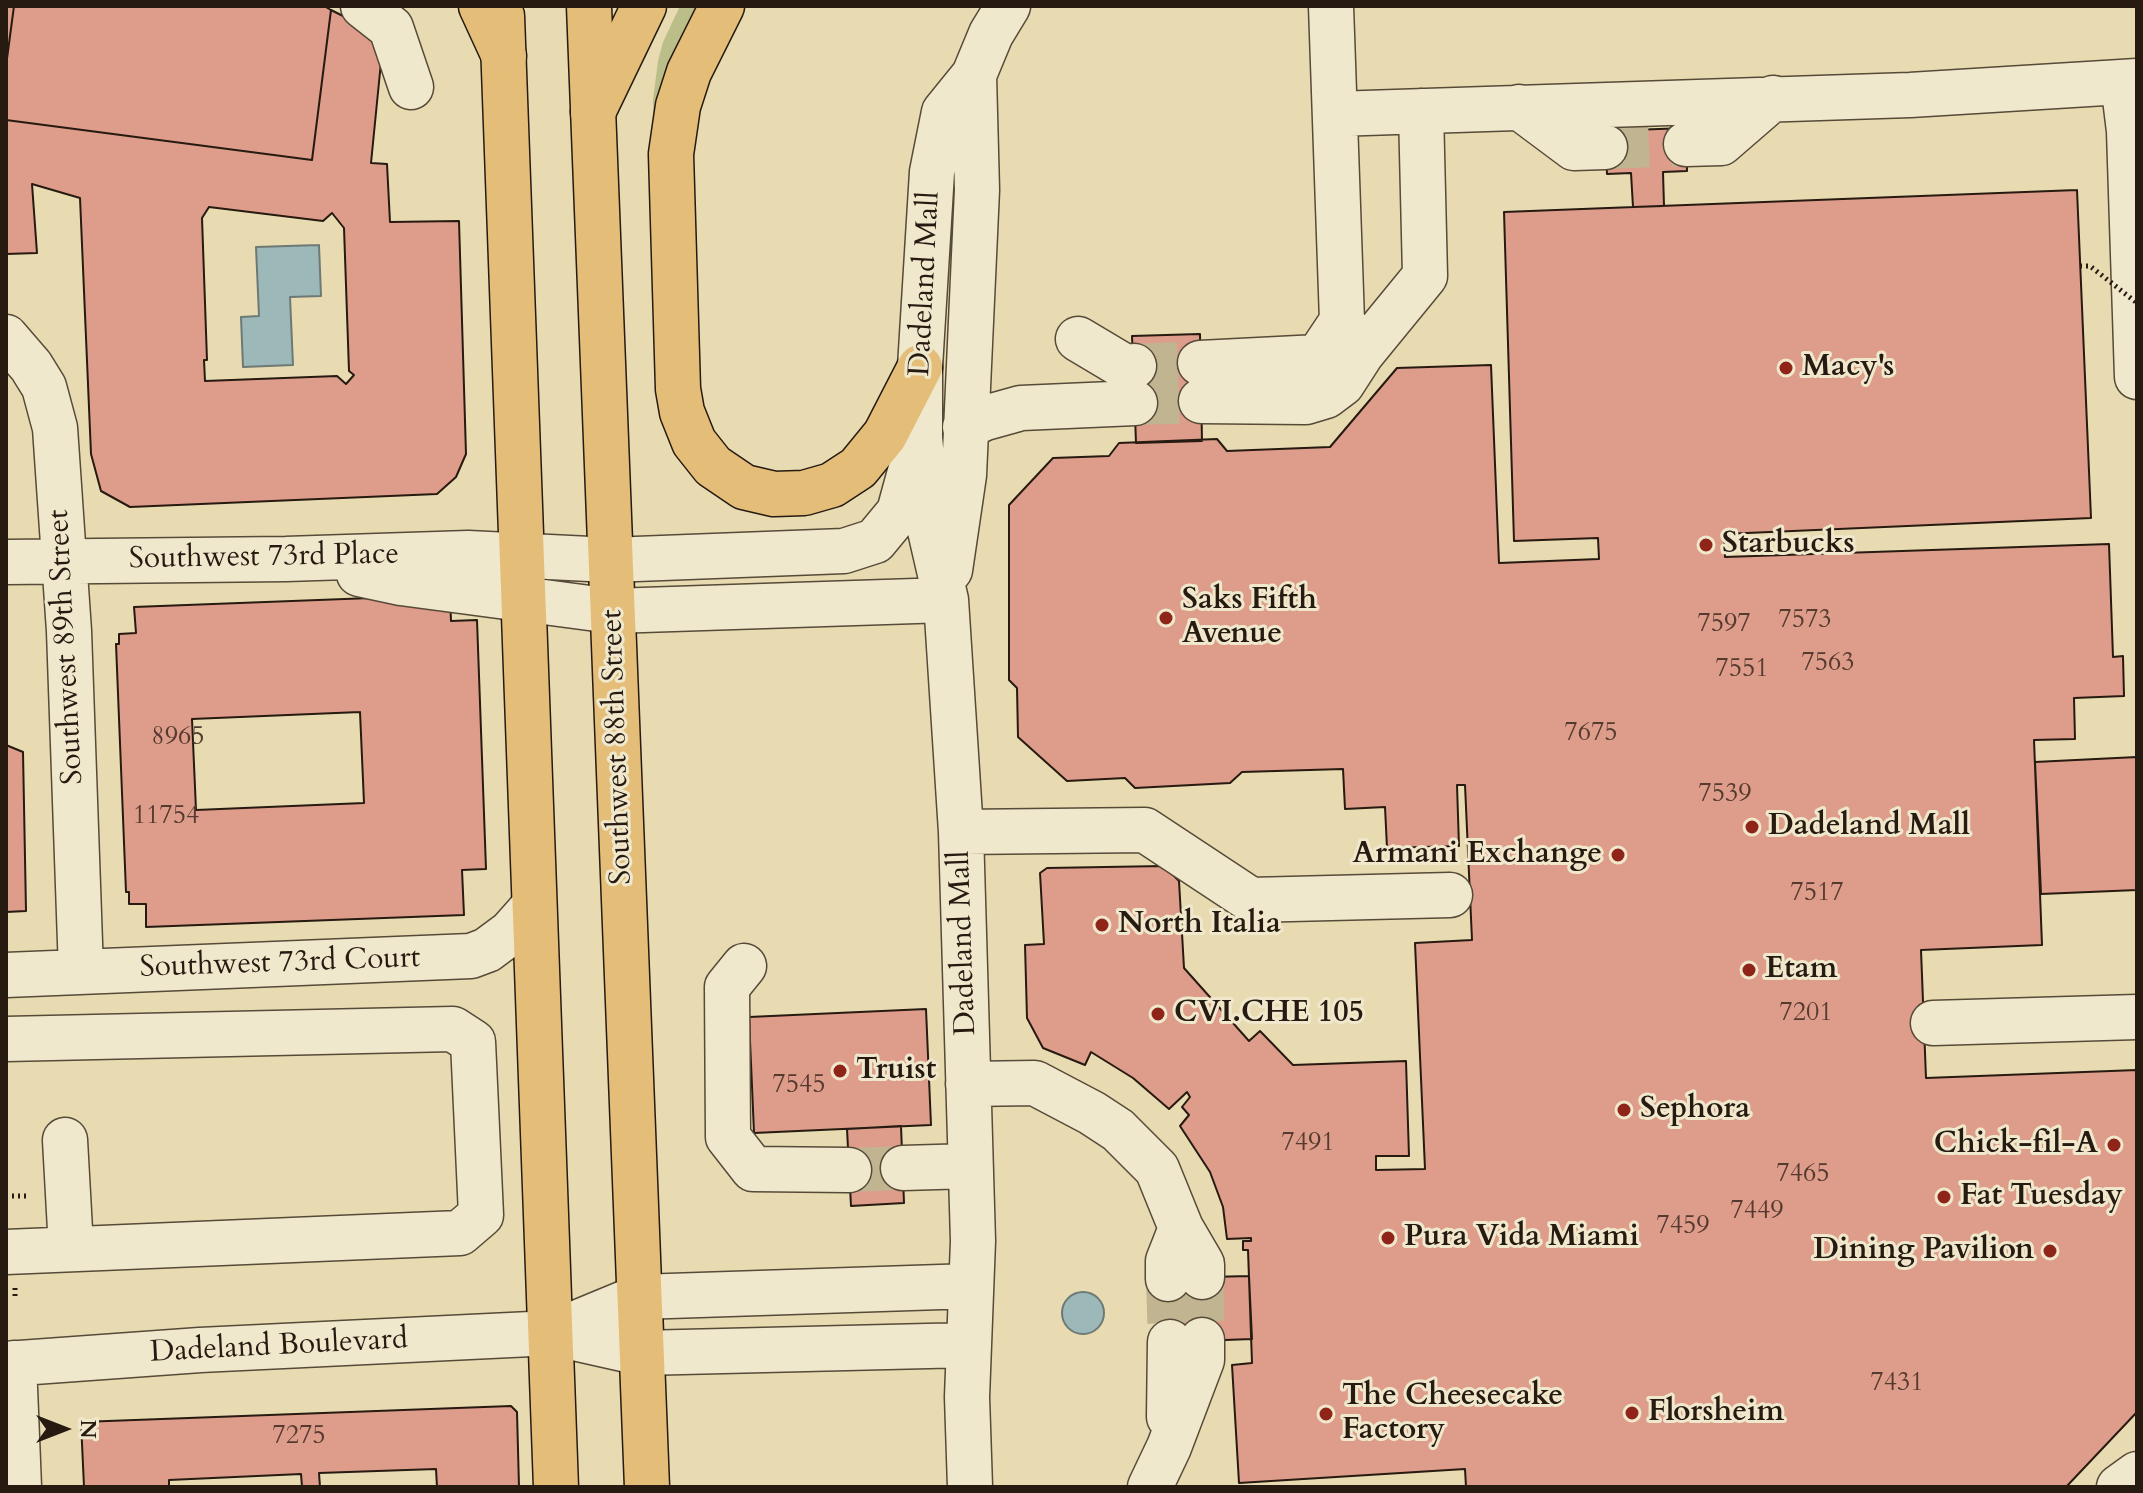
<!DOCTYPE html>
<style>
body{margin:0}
#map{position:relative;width:2143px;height:1493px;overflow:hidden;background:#e8dbb1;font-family:Cardo,serif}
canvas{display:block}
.frame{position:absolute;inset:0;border:8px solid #261a11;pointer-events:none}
.north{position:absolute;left:24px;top:1389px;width:80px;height:80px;-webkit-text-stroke:6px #f0e8cc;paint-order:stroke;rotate:90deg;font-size:22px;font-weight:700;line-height:32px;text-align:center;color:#261a11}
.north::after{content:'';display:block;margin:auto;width:28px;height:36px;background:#261a11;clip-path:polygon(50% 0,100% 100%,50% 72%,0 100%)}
</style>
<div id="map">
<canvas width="2143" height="1493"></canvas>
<div class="frame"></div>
<div class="north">N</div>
</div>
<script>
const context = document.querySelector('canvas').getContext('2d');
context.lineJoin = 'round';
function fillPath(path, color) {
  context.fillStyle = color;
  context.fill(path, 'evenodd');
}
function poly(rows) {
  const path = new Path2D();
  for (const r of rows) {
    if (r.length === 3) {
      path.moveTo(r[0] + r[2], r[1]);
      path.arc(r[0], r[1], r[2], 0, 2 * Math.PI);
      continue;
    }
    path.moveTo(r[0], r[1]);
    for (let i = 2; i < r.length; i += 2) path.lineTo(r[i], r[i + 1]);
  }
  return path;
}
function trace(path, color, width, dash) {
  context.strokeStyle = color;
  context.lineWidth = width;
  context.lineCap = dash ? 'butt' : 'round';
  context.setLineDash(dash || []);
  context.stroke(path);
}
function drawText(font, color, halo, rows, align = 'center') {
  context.font = font + ' Cardo,serif';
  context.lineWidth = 6;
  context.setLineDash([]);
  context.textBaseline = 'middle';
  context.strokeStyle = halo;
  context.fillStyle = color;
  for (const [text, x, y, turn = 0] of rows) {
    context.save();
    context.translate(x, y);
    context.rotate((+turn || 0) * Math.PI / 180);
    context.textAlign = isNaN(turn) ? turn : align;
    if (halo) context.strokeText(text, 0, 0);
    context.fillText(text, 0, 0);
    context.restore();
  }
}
fillPath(poly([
 [680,6,700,6,654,146,653,100,658,61,663,42]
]), '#bbbe88');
const water = poly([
 [319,245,321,296,290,297,293,365,243,367,241,317,259,316,256,247,319,245],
 [1083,1313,21]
]);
fillPath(water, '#9db8b8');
trace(water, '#6d7975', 2);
const building = poly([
 [6,6,14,6,6,66,6,6],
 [14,6,324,6,331,10,312,160,6,120,6,66,14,6],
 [331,10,381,35,382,52,371,163,387,164,390,222,459,221,466,454,456,477,437,494,130,507,101,491,91,454,80,198,32,184,37,253,6,254,6,120,312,160,331,10],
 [209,207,323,221,332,213,344,228,349,371,354,375,346,384,337,376,205,381,204,360,207,360,202,218,209,207],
 [1686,128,1687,171,1663,172,1664,206,1633,207,1631,173,1607,174,1605,131,1686,128],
 [2077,190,2091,518,1724,534,1725,557,2109,544,2113,657,2123,656,2124,696,2074,698,2075,739,2034,740,2042,945,1921,950,1926,1078,2137,1070,2137,1412,2066,1487,1466,1487,1465,1469,1239,1483,1232,1365,1252,1363,1248,1250,1243,1250,1243,1241,1251,1241,1251,1238,1227,1239,1223,1207,1210,1172,1180,1126,1189,1115,1182,1107,1190,1097,1187,1092,1169,1109,1133,1078,1091,1052,1085,1065,1043,1048,1027,1018,1025,945,1044,944,1040,873,1047,868,1164,866,1179,881,1184,968,1249,1041,1260,1031,1293,1065,1406,1061,1409,1156,1376,1156,1376,1170,1425,1169,1415,943,1472,940,1465,785,1457,785,1459,846,1387,848,1385,807,1345,809,1343,769,1242,772,1230,783,1135,788,1125,778,1067,781,1018,737,1017,688,1009,680,1009,505,1053,458,1109,456,1119,443,1217,439,1227,451,1330,447,1397,368,1491,365,1499,563,1599,559,1598,538,1514,541,1504,212,2077,190],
 [1200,334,1202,441,1136,443,1132,336,1200,334],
 [450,595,451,621,477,620,486,869,462,870,464,915,146,927,146,904,129,904,129,892,126,892,116,644,119,644,119,634,136,633,134,607,450,595],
 [360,712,364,803,196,810,192,719,360,712],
 [6,745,23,752,26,911,6,912,6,745],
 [2137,757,2137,890,2041,894,2035,762,2137,757],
 [926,1009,931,1125,754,1133,749,1017,926,1009],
 [901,1126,904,1203,851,1206,847,1129,901,1126],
 [1249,1276,1252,1339,1171,1342,1170,1278,1249,1276],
 [511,1406,517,1412,519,1487,437,1487,436,1469,319,1473,320,1487,302,1487,301,1474,169,1480,169,1487,84,1487,81,1422,511,1406]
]);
fillPath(building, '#de9c8a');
trace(building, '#261a11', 2);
trace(poly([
 [1605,147,1686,144],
 [1134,366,1200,363],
 [1135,403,1201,401],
 [849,1170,903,1168],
 [1202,1277,1202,1340],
 [1168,1279,1170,1342]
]), '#c1b491', 44, [44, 22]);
const minor = poly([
 [363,6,391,28,411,87],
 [1331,6,1342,321,1362,353],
 [2123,82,2129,131,2137,377],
 [1519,107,1574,148,1605,147],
 [1335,114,1910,95,2137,81],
 [1686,144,1721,143,1773,98],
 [6,337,31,366,44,387,55,428,69,631,81,971],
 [1078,339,1125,367,1134,366],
 [1200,363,1318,357,1342,321],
 [1201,401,1306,402,1326,396,1342,384,1362,353,1425,276,1421,111],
 [965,427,985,418,1021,408,1135,403],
 [6,562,286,559,468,553,610,560,844,551,875,541,899,512,914,457],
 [950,570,964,475,977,190,974,75],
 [359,574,401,583,612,611,946,600],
 [961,832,1145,830,1251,900,1450,895],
 [744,966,727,987,728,1137,753,1169,849,1170],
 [6,975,471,956,487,950,510,933,534,906],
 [1933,1023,2137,1017],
 [6,1039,453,1029,473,1042,481,1215,460,1233,6,1252],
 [968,1084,1035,1083,1092,1113,1118,1130,1157,1169,1181,1228,1202,1264,1202,1277],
 [65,1140,71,1248],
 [903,1168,970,1166],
 [1168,1279,1168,1261,1181,1228],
 [552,1333,639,1297,971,1286],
 [14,1363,19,1487],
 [6,1364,200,1350,552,1333,641,1353,969,1345],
 [1169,1417,1170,1342],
 [970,1487,967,1397,973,1241,961,832,946,600,929,526,920,438,920,367,932,172,944,112,974,75,991,34,1008,6],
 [1150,1487,1169,1447,1202,1360,1202,1340],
 [2119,1487,2137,1474]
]);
const major = poly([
 [589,6,647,1487],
 [502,16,556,1487]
]);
const highway = poly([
 [481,6,504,56],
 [722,6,689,72,678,106,671,154,678,389,682,412,694,442,713,466,744,487,774,494,804,493,832,485,858,468,885,435,920,367],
 [593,112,644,6]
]);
trace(minor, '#564a39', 47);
trace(major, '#261a11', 47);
trace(highway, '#261a11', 47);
trace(poly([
 [6,1196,29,1196],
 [15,1288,15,1300]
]), '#261a11', 5, [2, 4]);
trace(minor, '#f0e8cc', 44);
trace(major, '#e4be78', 44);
trace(highway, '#e4be78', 44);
trace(poly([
 [2080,266,2090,266,2137,303]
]), '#261a11', 5, [2, 4]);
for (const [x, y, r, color] of [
 [1786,368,8,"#8f2418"],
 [1706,545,8,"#8f2418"],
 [1166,618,8,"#8f2418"],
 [1752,827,8,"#8f2418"],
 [1618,855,8,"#8f2418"],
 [1102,925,8,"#8f2418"],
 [1749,970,8,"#8f2418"],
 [1158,1014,8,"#8f2418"],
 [840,1071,8,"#8f2418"],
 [1624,1110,8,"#8f2418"],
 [2114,1145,8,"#8f2418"],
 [1944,1197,8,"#8f2418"],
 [1388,1238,8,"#8f2418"],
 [2050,1251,8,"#8f2418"],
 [1632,1413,8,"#8f2418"],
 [1326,1414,8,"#8f2418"]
]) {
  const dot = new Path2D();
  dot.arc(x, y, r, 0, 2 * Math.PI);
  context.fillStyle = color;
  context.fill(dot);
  trace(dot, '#f0e8cc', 3);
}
drawText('26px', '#543a2f', null, [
 ["7573",1805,621],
 ["7597",1724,625],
 ["7563",1828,664],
 ["7551",1742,670],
 ["7675",1591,734],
 ["8965",178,738],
 ["7539",1725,795],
 ["11754",166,817],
 ["7517",1817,894],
 ["7201",1806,1014],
 ["7545",799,1086],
 ["7491",1308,1144],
 ["7465",1803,1175],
 ["7449",1757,1212],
 ["7459",1683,1227],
 ["7431",1897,1384],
 ["7275",299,1437]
]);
drawText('30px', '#261a11', '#f0e8cc', [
 ["Dadeland Mall",926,284,-87],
 ["Southwest 73rd Place",264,558,-1],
 ["Southwest 89th Street",67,647,-93],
 ["Southwest 88th Street",618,747,-92],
 ["Dadeland Mall",964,943,-92],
 ["Southwest 73rd Court",280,964,-2],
 ["Dadeland Boulevard",279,1347,-3]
]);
drawText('bold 30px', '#261a11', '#f0e8cc', [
 ["Macy's",1802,368],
 ["Starbucks",1722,545],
 ["Saks Fifth",1182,601],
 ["Avenue",1182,635],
 ["Dadeland Mall",1768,827],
 ["Armani Exchange",1602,855,"right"],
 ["North Italia",1118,925],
 ["Etam",1765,970],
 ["CVI.CHE 105",1174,1014],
 ["Truist",856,1071],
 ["Sephora",1640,1110],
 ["Chick-fil-A",2098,1145,"right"],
 ["Fat Tuesday",1960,1197],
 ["Pura Vida Miami",1404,1238],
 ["Dining Pavilion",2034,1251,"right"],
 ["The Cheesecake",1342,1397],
 ["Factory",1342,1431],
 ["Florsheim",1648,1413]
], 'left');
</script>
